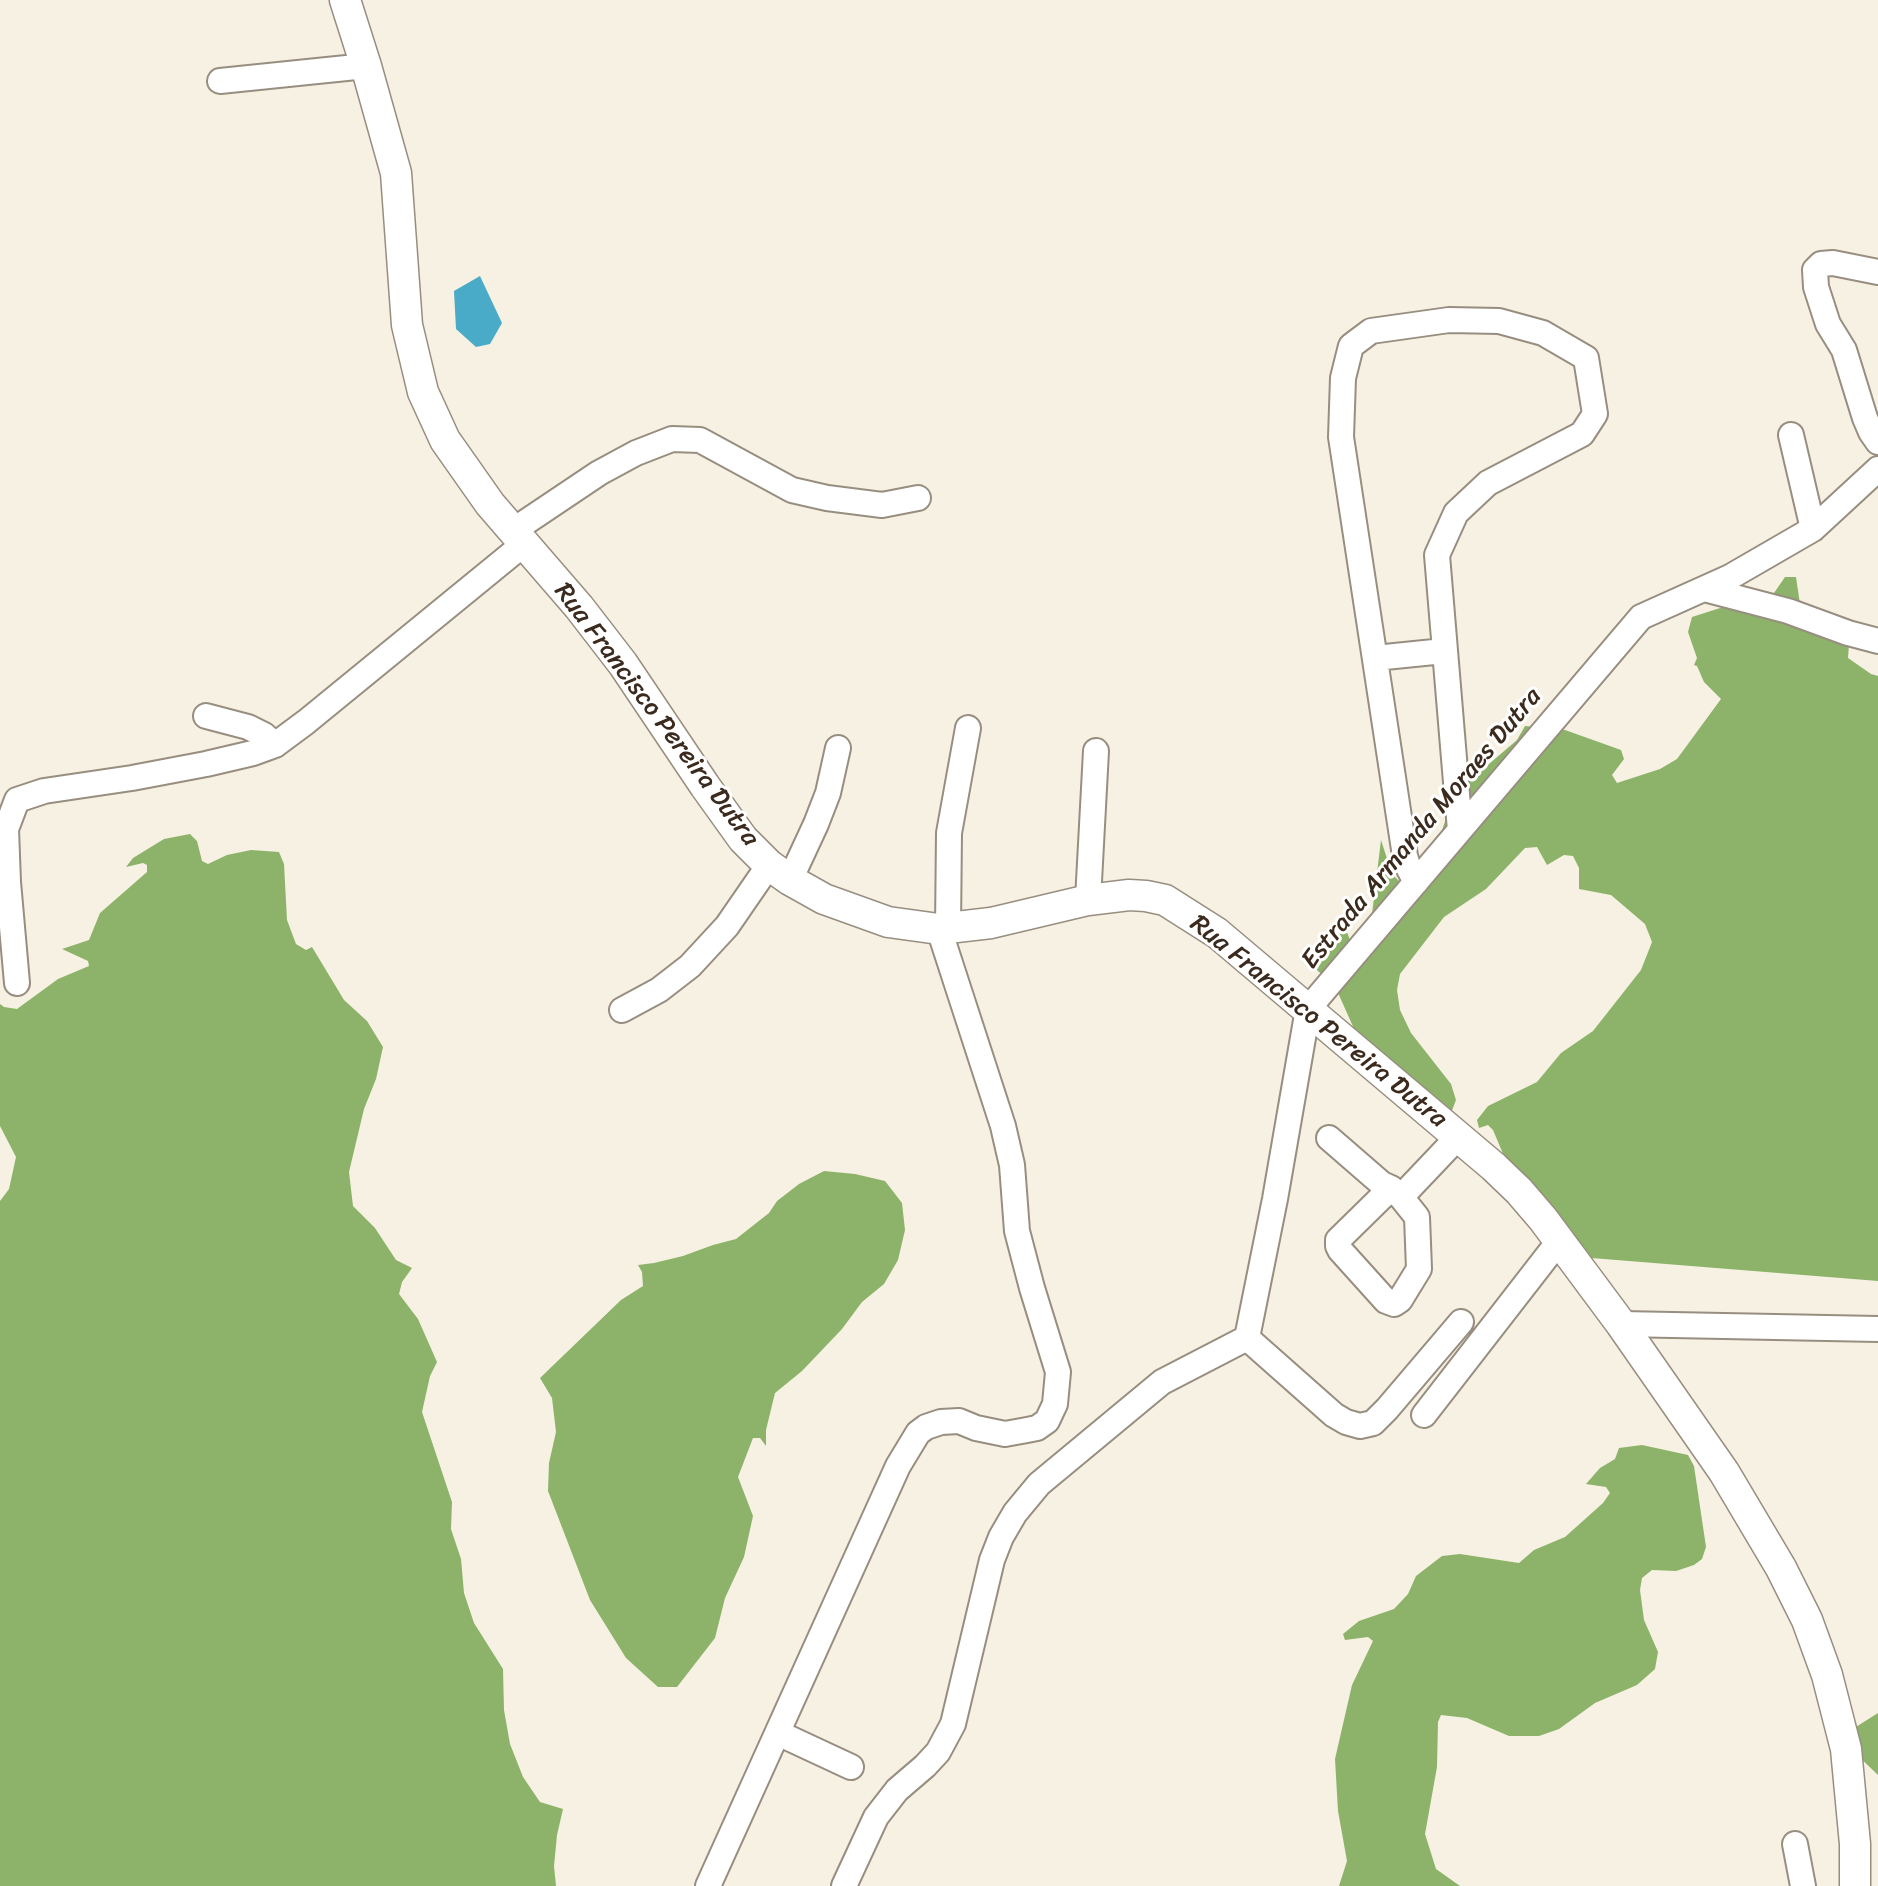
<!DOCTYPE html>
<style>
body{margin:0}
canvas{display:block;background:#f6f1e2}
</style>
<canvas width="1878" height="1886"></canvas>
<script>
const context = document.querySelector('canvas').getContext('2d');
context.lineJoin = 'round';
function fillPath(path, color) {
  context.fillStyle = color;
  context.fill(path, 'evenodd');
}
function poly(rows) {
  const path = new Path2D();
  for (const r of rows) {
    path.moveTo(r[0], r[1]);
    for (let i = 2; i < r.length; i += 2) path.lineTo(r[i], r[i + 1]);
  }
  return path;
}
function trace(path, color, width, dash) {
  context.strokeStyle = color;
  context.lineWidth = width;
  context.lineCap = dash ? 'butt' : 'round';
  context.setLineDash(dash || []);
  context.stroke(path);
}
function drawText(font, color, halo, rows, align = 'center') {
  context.font = font + ' Sriracha,sans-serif';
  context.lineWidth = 6;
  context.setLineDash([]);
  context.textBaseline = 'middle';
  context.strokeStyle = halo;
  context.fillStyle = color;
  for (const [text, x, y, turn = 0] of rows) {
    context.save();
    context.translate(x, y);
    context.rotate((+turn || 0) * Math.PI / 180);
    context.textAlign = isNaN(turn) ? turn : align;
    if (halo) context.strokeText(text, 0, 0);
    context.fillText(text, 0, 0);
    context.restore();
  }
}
fillPath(poly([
 [1785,577,1796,577,1800,604,1849,644,1848,658,1871,674,1878,676,1878,1281,1579,1257,1509,1168,1493,1130,1488,1125,1479,1128,1477,1120,1488,1106,1537,1082,1561,1053,1593,1031,1641,970,1652,942,1645,924,1611,895,1579,889,1579,868,1573,856,1564,855,1547,865,1537,847,1525,848,1486,889,1444,917,1400,974,1397,990,1400,1010,1411,1033,1451,1084,1456,1100,1451,1113,1355,1031,1335,986,1310,964,1311,956,1339,934,1347,932,1351,943,1368,926,1372,914,1381,840,1392,874,1402,884,1468,829,1441,833,1455,793,1517,740,1525,726,1565,730,1621,750,1624,759,1612,775,1617,783,1660,769,1677,759,1721,699,1704,682,1697,666,1694,665,1697,658,1688,632,1692,617,1742,601,1765,606],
 [190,834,197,841,202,861,208,864,227,855,251,850,279,852,284,864,287,920,296,944,306,950,312,947,344,1000,367,1021,383,1047,376,1079,364,1109,349,1172,353,1206,375,1228,396,1260,412,1268,402,1282,399,1294,418,1319,437,1362,430,1376,422,1412,452,1502,451,1529,461,1559,464,1593,474,1623,503,1669,504,1710,510,1744,523,1777,540,1802,563,1809,557,1835,554,1866,556,1886,0,1886,0,1201,9,1189,16,1157,0,1126,0,1004,4,1007,17,1009,58,979,89,966,88,961,62,949,89,940,100,913,147,872,147,865,143,863,126,867,133,858,164,839],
 [824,1171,855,1174,885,1181,902,1203,905,1230,898,1260,884,1284,862,1302,842,1329,802,1371,775,1393,766,1430,766,1446,760,1438,753,1438,738,1477,753,1516,744,1557,725,1598,715,1638,677,1687,658,1687,626,1658,590,1600,548,1491,549,1463,556,1432,552,1398,540,1378,621,1300,643,1286,642,1272,638,1265,654,1263,683,1256,713,1245,736,1239,769,1213,777,1201,799,1184],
 [1642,1445,1688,1455,1694,1466,1706,1547,1702,1559,1694,1565,1676,1571,1652,1570,1642,1578,1640,1590,1644,1620,1658,1652,1655,1669,1637,1685,1595,1703,1559,1729,1539,1736,1509,1736,1467,1718,1441,1715,1438,1722,1437,1767,1425,1834,1436,1869,1460,1886,1339,1886,1347,1861,1338,1811,1335,1759,1352,1685,1373,1641,1368,1637,1345,1640,1343,1634,1359,1621,1394,1609,1408,1594,1416,1576,1442,1556,1460,1554,1519,1563,1534,1550,1565,1537,1603,1503,1610,1493,1606,1487,1586,1484,1600,1468,1615,1459,1619,1448],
 [1878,1713,1878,1775,1850,1748,1848,1732]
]), '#8cb369');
fillPath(poly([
 [480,276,502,323,490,344,476,347,456,329,454,291]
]), '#49abc8');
const minor = poly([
 [220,81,366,66],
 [1878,272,1833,263,1821,264,1815,270,1816,287,1828,324,1844,350,1865,418,1871,432,1878,442],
 [1791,435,1813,529],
 [514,530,599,473,636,453,672,439,700,440,792,490,827,498,882,505,918,498],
 [1704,589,1788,611,1848,633,1878,641],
 [1375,658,1444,651],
 [206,716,248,727,264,735,275,745],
 [790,880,816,824,828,793,838,748],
 [1416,882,1409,869,1405,856,1341,437,1343,378,1351,346,1371,331,1449,320,1499,321,1543,333,1586,358,1595,414,1582,434,1488,483,1456,513,1437,555,1460,830],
 [1088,900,1096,751],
 [948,928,949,833,968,728],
 [17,983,8,882,6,829,17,800,44,791,132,778,206,764,253,753,275,745,306,722,525,543],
 [622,1010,659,990,690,966,727,926,769,865],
 [1329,1138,1382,1184,1391,1188,1401,1197,1458,1137],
 [1391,1188,1338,1240,1338,1246,1340,1250,1386,1301,1394,1304,1400,1300,1419,1269,1417,1217,1401,1197],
 [1621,1324,1878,1329],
 [1247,1338,1334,1415,1346,1422,1360,1426,1373,1423,1387,1409,1461,1322],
 [1424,1415,1559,1241],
 [778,1733,851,1767],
 [1795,1844,1803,1886],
 [708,1886,898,1466,918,1433,926,1427,941,1422,959,1421,976,1428,1005,1434,1027,1430,1037,1428,1047,1421,1055,1404,1058,1372,1032,1288,1017,1231,1012,1165,1003,1126,939,929],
 [844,1886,876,1817,897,1790,925,1766,938,1752,953,1724,992,1560,1001,1537,1015,1513,1039,1484,1162,1382,1247,1338,1275,1199,1308,1009,1641,617,1730,577,1813,529,1878,469]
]);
const major = poly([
 [345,0,366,66,396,173,407,325,423,392,445,440,490,504,579,607,623,664,705,786,743,839,769,865,790,880,824,899,888,922,939,929,991,923,1088,900,1129,895,1146,896,1165,900,1217,933,1494,1167,1519,1191,1543,1219,1621,1324,1724,1472,1781,1568,1807,1620,1827,1675,1846,1749,1855,1844,1855,1886]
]);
trace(minor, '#988e80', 28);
trace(major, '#988e80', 33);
trace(minor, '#fff', 24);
trace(major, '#fff', 30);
drawText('26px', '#3b2a1e', '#fff', [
 ["Rua Francisco Pereira Dutra",656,715,53],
 ["Estrada Armanda Moraes Dutra",1422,829,-50],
 ["Rua Francisco Pereira Dutra",1318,1022,39]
]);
</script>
